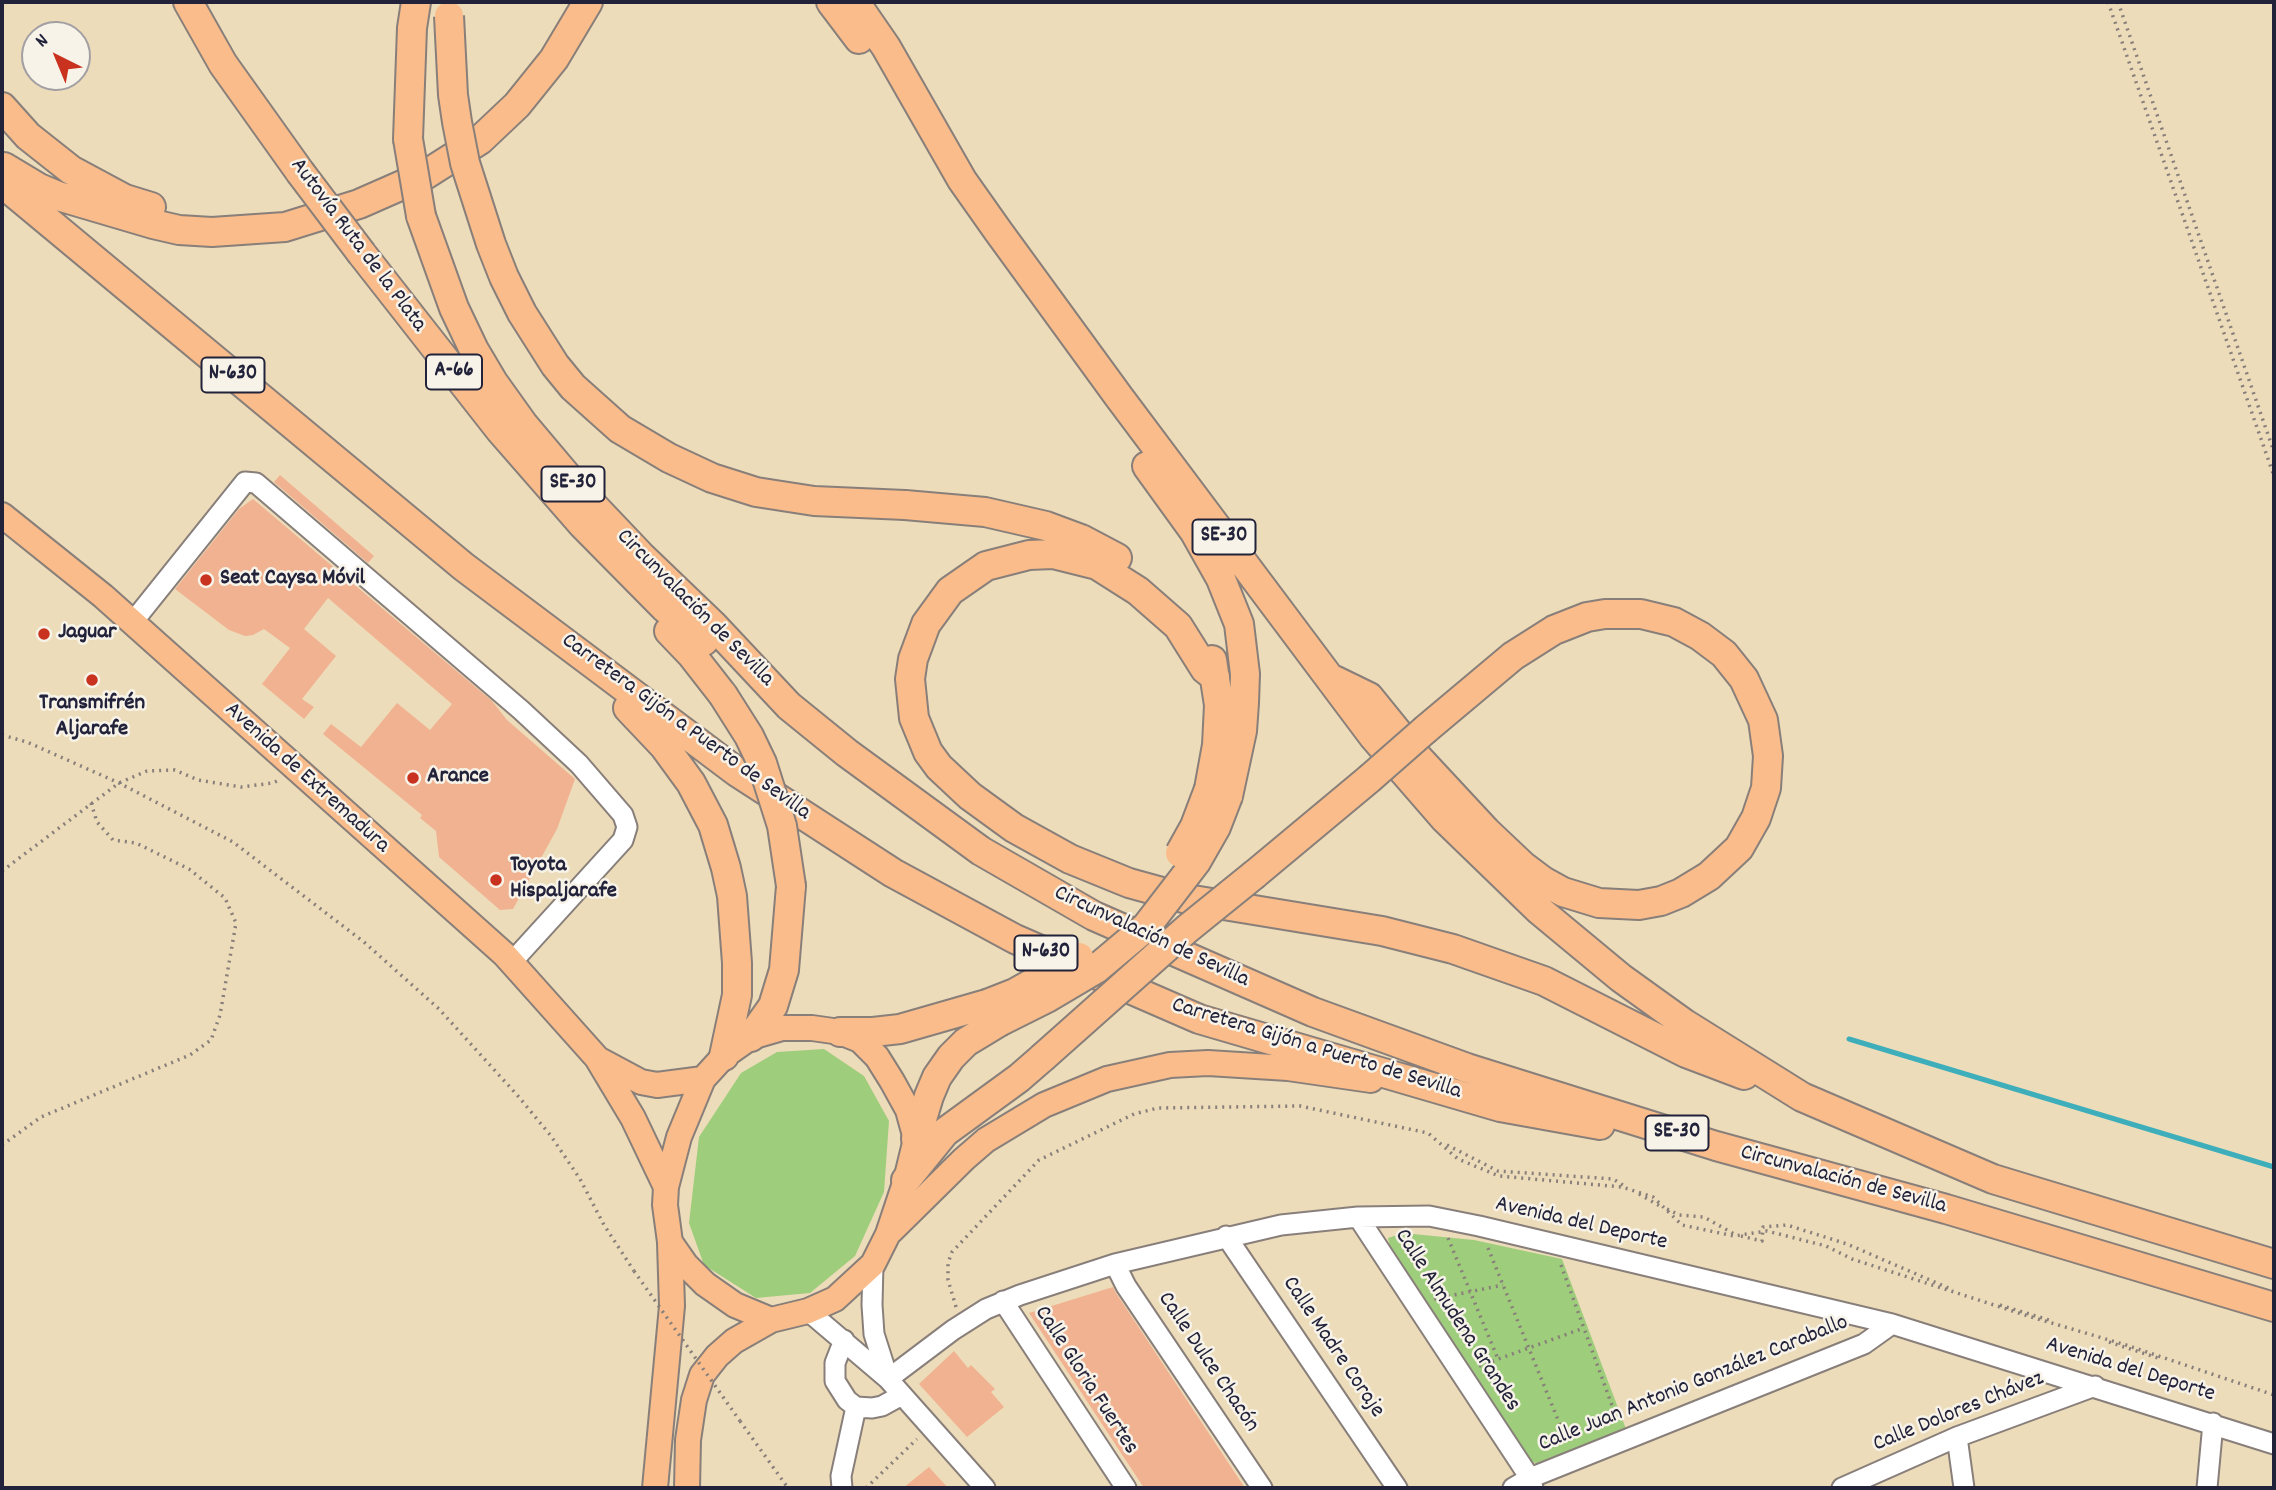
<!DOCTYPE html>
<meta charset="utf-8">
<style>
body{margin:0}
#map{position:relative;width:2276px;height:1490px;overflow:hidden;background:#eddcba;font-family:Dekko,sans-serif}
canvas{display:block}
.frame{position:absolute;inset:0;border:4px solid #22223b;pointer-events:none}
.north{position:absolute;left:21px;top:21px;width:70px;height:70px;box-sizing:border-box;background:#f7f3e8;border:2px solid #a29fa3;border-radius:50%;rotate:317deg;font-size:19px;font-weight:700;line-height:28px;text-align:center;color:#22223b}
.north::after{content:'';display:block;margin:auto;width:24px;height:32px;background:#c8321e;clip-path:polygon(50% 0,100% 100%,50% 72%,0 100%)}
</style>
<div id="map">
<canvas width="2276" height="1490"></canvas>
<div class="frame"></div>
<div class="north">N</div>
</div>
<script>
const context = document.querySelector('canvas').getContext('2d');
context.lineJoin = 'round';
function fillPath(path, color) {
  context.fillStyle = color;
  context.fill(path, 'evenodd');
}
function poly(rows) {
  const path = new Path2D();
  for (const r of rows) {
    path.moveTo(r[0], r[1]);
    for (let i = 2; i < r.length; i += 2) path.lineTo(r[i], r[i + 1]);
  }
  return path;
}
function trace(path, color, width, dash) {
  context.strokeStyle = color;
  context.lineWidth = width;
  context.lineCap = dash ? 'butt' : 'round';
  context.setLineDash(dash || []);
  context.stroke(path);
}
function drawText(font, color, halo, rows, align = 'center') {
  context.font = font + ' Dekko,sans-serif';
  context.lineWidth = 5;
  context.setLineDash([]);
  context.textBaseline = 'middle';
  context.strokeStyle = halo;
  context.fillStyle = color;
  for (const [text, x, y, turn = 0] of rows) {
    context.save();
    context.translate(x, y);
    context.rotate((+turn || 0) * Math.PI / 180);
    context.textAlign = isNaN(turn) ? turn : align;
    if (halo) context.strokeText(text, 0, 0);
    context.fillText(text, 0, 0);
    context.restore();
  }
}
fillPath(poly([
 [824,1049,864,1076,889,1121,884,1192,855,1256,810,1293,756,1298,704,1265,689,1223,699,1137,741,1073,777,1052],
 [1403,1233,1474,1240,1562,1259,1626,1429,1537,1463,1531,1462,1390,1247,1388,1238]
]), '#9ecd7b');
trace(poly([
 [1849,1039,2274,1167]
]), '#3faebb', 5);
fillPath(poly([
 [280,475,374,556,368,563,274,482],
 [253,499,492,701,507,720,575,779,557,829,513,909,500,910,439,857,436,831,420,818,422,815,323,734,331,724,361,747,397,703,430,730,452,704,328,598,304,629,336,656,302,699,314,707,304,719,262,684,290,648,264,629,253,635,245,636,229,630,175,589,239,509],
 [1113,1287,1116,1293,1245,1488,1144,1488,1029,1313],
 [954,1351,968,1368,971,1365,995,1389,991,1392,1004,1407,967,1437,919,1384],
 [929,1467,948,1488,903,1488]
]), '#f1b291');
const minor = poly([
 [132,623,245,482,256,483,521,710,579,764,623,815,627,827,623,840,511,963],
 [1358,1217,1530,1478,1533,1488],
 [1226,1236,1397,1488],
 [873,1264,872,1305,874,1334,888,1378],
 [1115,1264,1126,1286,1262,1488],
 [1003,1301,1126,1488],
 [808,1311,888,1379,985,1488],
 [844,1340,835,1363,835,1381,847,1400,856,1407,872,1408,882,1406,902,1395],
 [888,1379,953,1330,986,1309,1020,1295,1115,1264,1281,1225,1358,1217,1429,1216,1479,1226,1892,1324,2274,1444],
 [1957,1437,1964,1488],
 [842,1488,841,1476,856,1407],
 [1513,1488,1530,1478,1864,1344,1892,1324],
 [1842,1488,1957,1437,2095,1386],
 [2207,1488,2213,1423]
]);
const major = poly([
 [2,515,103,596,504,954,597,1058,633,1118,666,1187],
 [782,1028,812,1028,840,1032,860,1040,877,1057,892,1081,908,1110,916,1139,906,1180,888,1234,873,1264,835,1299,808,1311,771,1320,735,1305,705,1284,686,1265,670,1242,665,1205,666,1187,679,1137,703,1079,724,1056,751,1037,782,1028],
 [598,1059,641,1082,657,1085,703,1079],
 [891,1231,964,1159,986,1140,1044,1105,1107,1079,1170,1065,1208,1063,1288,1068,1371,1080],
 [655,1488,672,1306,670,1243],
 [687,1488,688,1440,694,1400,702,1375,717,1356,734,1341,771,1320]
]);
const highway = poly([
 [188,2,223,64,300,172],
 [831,2,859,39],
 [855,2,886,47,962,180,998,231,1119,397,1373,736,1445,819,1539,910,1621,978,1685,1024,1802,1097,1993,1179,2274,1264],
 [2,107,28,136,71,170,125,199,151,207],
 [408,139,412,28,416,2],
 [4,167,39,188,58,196,153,224,179,230,212,232,285,227,359,204,425,175,480,140,517,105,554,59,588,2],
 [2,183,464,567,737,772,893,873,1015,939,1199,1019,1500,1107,1600,1125],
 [421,216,454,308,474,350,493,382,523,424,582,494,640,555,713,625,789,706,847,753,981,851,1094,916,1313,1012,1467,1068,1716,1146,1946,1209,2274,1307],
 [362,254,500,430,583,525,664,607,704,641],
 [1147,466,1194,531,1221,579,1239,624,1245,674,1244,703,1242,731,1228,796],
 [905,505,985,512,1046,526,1081,539,1117,558],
 [669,631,691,654,723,695],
 [1215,677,1205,669,1178,626,1138,591,1097,565,1053,554,1029,555,986,566,950,591,926,624,913,659,910,679,914,718,928,752,939,767,970,796,1014,828,1070,859,1129,883,1187,899,1382,931,1453,949,1544,981,1686,1053,1744,1075],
 [1334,680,1369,697,1420,760,1486,831,1523,866,1543,881,1563,892,1599,903,1639,905,1661,901,1681,893,1709,876,1739,848,1756,818,1766,788,1768,756,1763,720,1744,679,1724,654,1700,636,1674,622,1641,614,1605,614,1587,617,1554,630,1513,656,1426,729],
 [628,708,664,746,691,783,713,825,726,868,732,896,737,963,737,995,724,1056],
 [1209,789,1217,745,1219,705,1212,660],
 [1255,874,1369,779],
 [840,1032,873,1032,900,1029,987,1004],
 [751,1037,773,1006,784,970,791,886],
 [916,1139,929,1096,937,1077,951,1057,966,1042,999,1022],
 [906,1180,945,1132,1019,1078,1042,1058]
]);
trace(minor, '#887f7a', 23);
trace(major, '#887f7a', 28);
trace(highway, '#887f7a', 32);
trace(poly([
 [2108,2,2274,476],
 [2118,2,2274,452],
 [2,735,27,742,119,783,233,842,364,942,439,1009,518,1096,551,1136,580,1179,604,1225,634,1271],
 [2,871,119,783,147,771,175,770,198,780,241,787,273,783,279,780],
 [2,1145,41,1117,190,1055,211,1040,220,1015,236,923,225,898,189,869,136,843,113,840,97,822,91,803],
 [1447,1145,1498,1171,1613,1179,1626,1187],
 [1639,1194,1660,1206],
 [1667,1209,1679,1215,1704,1217,1734,1234],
 [1741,1236,1762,1241,1763,1227,1787,1225,1847,1244,1953,1290],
 [1448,1238,1498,1359],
 [1488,1248,1567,1442],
 [1561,1265,1618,1422],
 [1434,1299,1503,1285],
 [2000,1305,2049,1320],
 [956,1307,948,1280,948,1263,952,1252,1039,1160,1134,1114,1158,1108,1300,1106,1428,1133,1458,1159,1499,1176,1622,1187,1653,1197,1682,1225,1734,1236,1767,1231,1826,1246,1852,1259,2028,1316,2126,1345,2274,1395],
 [2109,1342,2158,1358],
 [1479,1366,1584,1328],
 [740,1421,788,1488],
 [866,1488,917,1439]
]), '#887f7a', 3.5, [2, 5]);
trace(minor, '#fff', 19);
trace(major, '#f9bc8a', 24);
trace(highway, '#f9bc8a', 28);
const highwayBridge = poly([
 [449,16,453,95,457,122,465,163,491,244,504,277,522,313,555,365,573,387,620,429,669,458,712,478,756,492,814,501,905,505],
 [408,139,421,216],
 [300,172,362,254],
 [723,695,749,736,762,763,782,826,791,886],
 [1369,779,1426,729],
 [1180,853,1195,826,1209,789],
 [987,1004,1015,993,1079,957],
 [999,1022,1047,998,1096,969,1146,927,1196,862,1216,827,1228,796],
 [1042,1058,1187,929,1255,874]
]);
trace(highwayBridge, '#887f7a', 32, []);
trace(poly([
 [634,1271,740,1421]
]), '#887f7a', 3.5, [2, 5]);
trace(highwayBridge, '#f9bc8a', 28);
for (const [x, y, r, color] of [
 [206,580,7,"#c8321e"],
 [44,634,7,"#c8321e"],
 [92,680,7,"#c8321e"],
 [413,778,7,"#c8321e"],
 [496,880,7,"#c8321e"]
]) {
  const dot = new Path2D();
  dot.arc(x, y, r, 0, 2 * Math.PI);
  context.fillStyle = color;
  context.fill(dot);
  trace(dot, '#f7f3e8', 2.5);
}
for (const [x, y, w] of [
 [454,372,56],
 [233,375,63],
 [573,484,63],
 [1224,537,63],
 [1046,953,63],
 [1677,1133,63]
]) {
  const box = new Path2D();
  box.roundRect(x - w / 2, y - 17.5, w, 35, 5);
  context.fillStyle = '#f7f3e8';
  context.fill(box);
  trace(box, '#22223b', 2);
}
drawText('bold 21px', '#22223b', null, [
 ["A-66",454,372],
 ["N-630",233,375],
 ["SE-30",573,484],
 ["SE-30",1224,537],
 ["N-630",1046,953],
 ["SE-30",1677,1133]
]);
drawText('23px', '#22223b', '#f7f3e8', [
 ["Autovía Ruta de la Plata",357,246,53],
 ["Circunvalación de Sevilla",694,609,45],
 ["Carretera Gijón a Puerto de Sevilla",685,728,36],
 ["Avenida de Extremadura",306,779,42],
 ["Circunvalación de Sevilla",1151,938,25],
 ["Carretera Gijón a Puerto de Sevilla",1316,1050,17],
 ["Circunvalación de Sevilla",1843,1181,15],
 ["Avenida del Deporte",1581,1225,13],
 ["Calle Almudena Grandes",1456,1321,57],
 ["Calle Madre Coraje",1332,1348,56],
 ["Calle Dulce Chacón",1207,1363,56],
 ["Avenida del Deporte",2130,1371,17],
 ["Calle Gloria Fuertes",1085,1381,57],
 ["Calle Juan Antonio González Caraballo",1694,1385,-22],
 ["Calle Dolores Chávez",1959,1413,-22]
]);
drawText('bold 23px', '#22223b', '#f7f3e8', [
 ["Seat Caysa Móvil",220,580],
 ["Jaguar",58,634],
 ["Transmifrén",92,705,"center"],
 ["Aljarafe",92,731,"center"],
 ["Arance",427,778],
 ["Toyota",510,867],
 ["Hispaljarafe",510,893]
], 'left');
</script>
